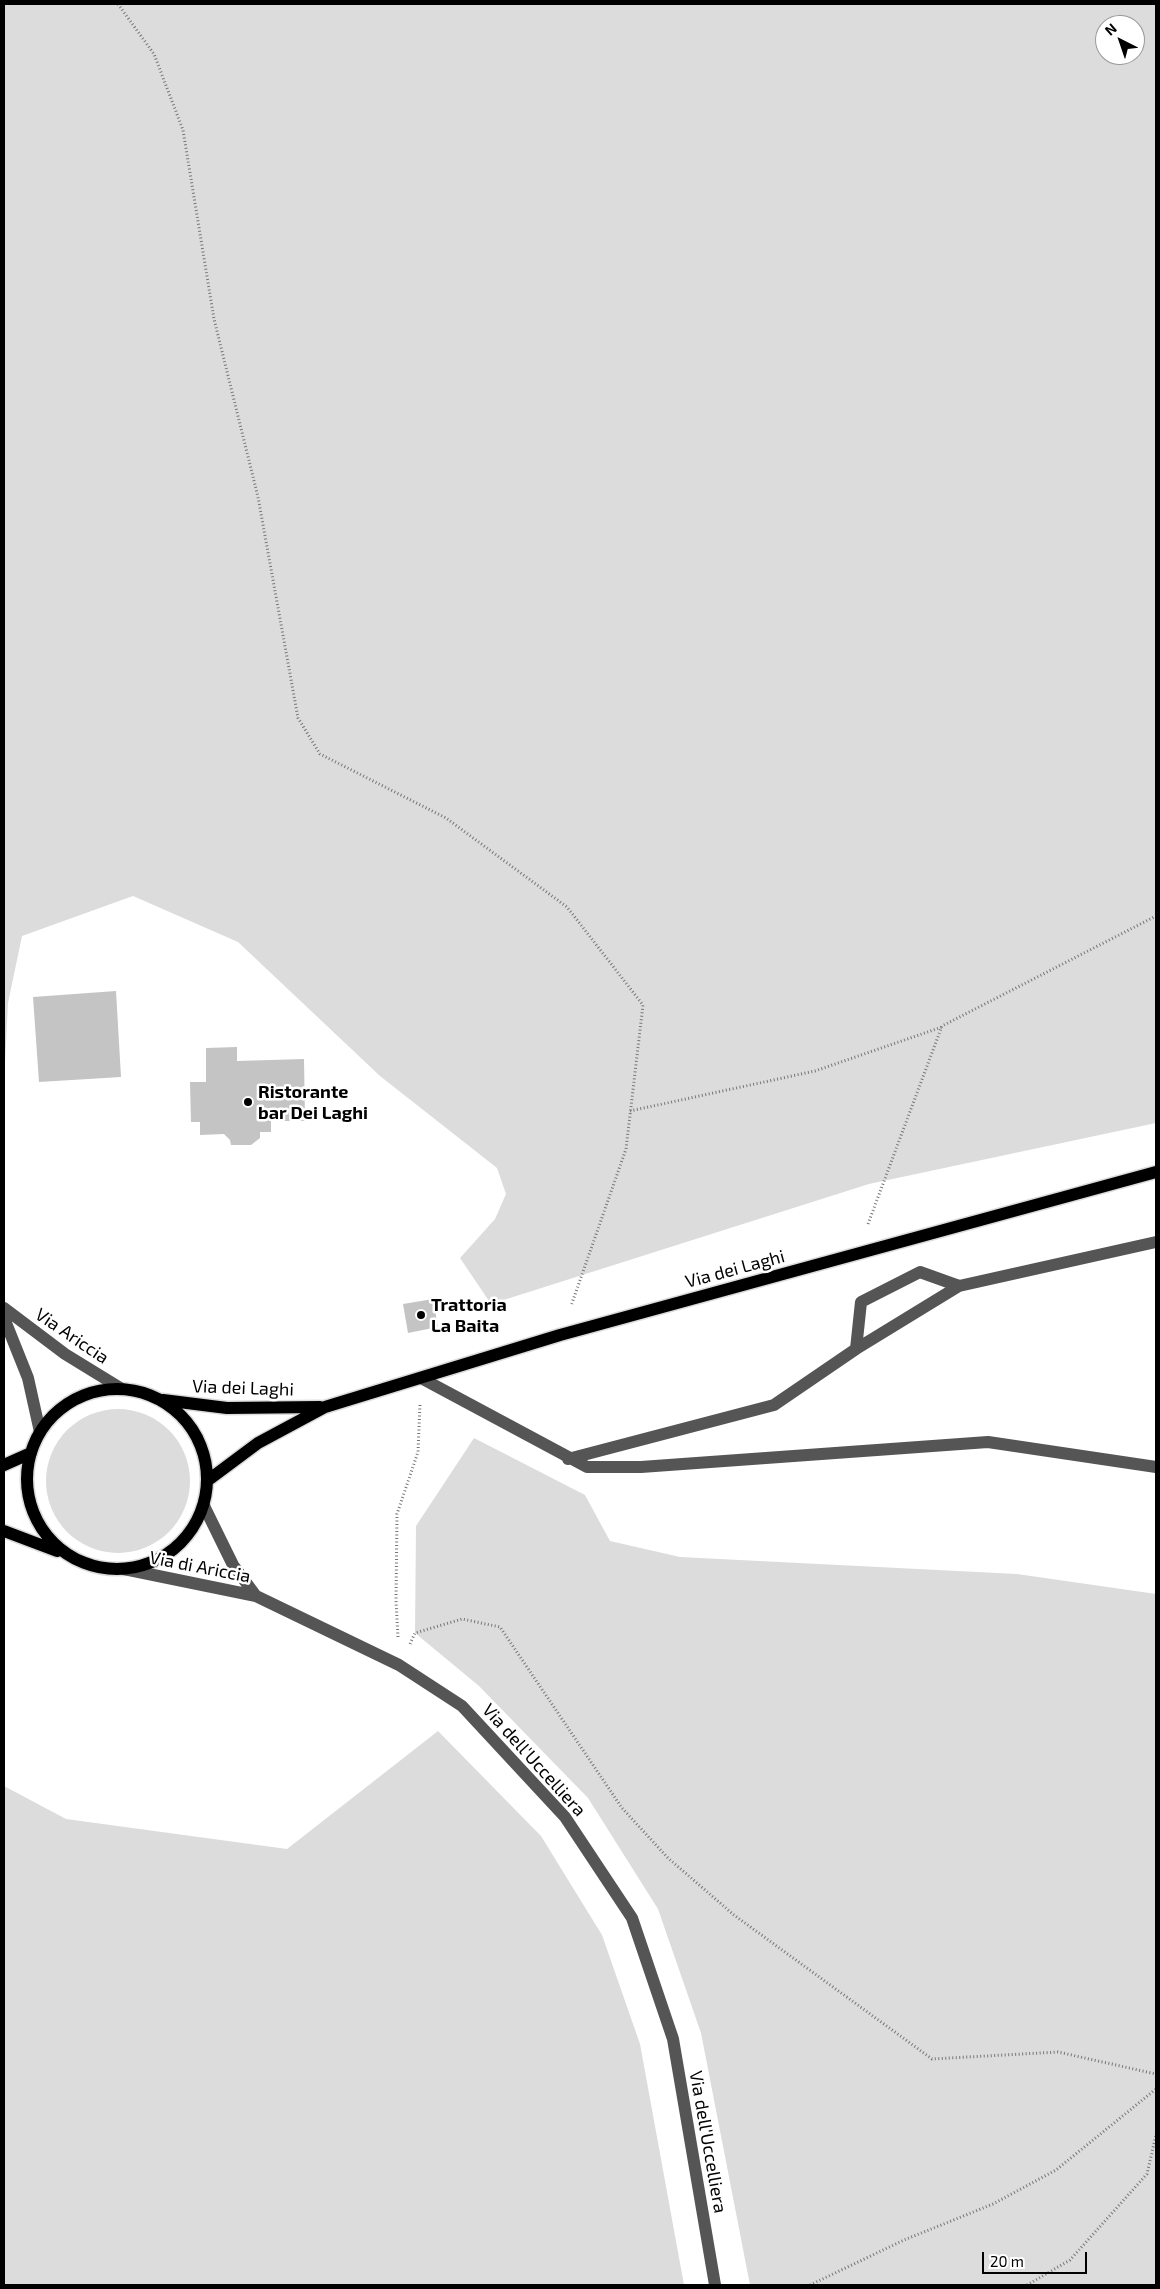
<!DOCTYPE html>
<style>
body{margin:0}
#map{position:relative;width:1160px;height:2289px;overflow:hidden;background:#fff;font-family:"Exo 2",sans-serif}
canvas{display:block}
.frame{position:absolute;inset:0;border:5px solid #000;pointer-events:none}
.north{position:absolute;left:1095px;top:15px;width:50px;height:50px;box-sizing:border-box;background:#fff;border:1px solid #999;border-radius:50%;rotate:319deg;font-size:14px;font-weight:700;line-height:20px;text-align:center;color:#000}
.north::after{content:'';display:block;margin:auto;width:18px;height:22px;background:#000;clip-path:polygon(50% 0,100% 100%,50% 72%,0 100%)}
.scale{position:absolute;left:982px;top:2252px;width:105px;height:22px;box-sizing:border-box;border:2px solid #000;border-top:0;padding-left:6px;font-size:15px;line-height:18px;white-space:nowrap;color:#000;-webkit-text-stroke:4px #fff;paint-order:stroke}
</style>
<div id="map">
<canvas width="1160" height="2289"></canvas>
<div class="frame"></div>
<div class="north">N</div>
<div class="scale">20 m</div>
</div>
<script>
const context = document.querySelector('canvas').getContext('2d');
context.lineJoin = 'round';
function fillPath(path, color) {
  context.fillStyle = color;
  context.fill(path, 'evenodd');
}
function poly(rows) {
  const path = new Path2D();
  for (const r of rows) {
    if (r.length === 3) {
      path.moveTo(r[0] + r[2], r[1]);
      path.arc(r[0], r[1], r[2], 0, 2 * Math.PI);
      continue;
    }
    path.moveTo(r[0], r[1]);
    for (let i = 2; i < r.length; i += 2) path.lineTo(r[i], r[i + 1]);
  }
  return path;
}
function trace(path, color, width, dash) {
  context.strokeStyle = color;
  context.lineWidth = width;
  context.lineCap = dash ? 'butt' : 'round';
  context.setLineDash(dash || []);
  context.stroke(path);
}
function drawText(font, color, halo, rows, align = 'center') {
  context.font = font + ' "Exo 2",sans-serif';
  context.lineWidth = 5;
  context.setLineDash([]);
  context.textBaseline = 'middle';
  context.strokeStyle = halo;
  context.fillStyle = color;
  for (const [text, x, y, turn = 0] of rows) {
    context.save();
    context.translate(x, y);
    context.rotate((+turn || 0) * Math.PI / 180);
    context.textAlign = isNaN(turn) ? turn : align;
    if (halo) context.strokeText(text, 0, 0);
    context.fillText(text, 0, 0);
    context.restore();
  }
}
fillPath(poly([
 [4,4,1156,4,1156,1123,869,1184,491,1304,460,1258,495,1219,506,1194,497,1168,380,1076,238,942,133,896,22,936,8,1003,4,1082],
 [1105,25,1135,25,1135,55,1105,55],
 [118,1481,72],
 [474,1438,585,1495,610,1541,680,1557,1017,1574,1156,1594,1156,2285,750,2285,701,2033,658,1909,588,1798,479,1686,415,1633,416,1526],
 [438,1731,541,1836,602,1935,640,2044,684,2285,4,2285,4,1786,66,1819,287,1849]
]), '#dcdcdc');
fillPath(poly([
 [116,991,121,1077,39,1082,33,997],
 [237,1047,237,1061,304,1059,305,1121,271,1121,271,1132,260,1132,260,1138,251,1145,231,1145,230,1140,224,1134,200,1135,200,1122,191,1122,190,1082,206,1082,206,1048],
 [433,1299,438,1327,408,1333,403,1304]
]), '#c4c4c4');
const major = poly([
 [117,1479,90],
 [163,1400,227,1408,320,1407],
 [4,1465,31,1453],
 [207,1481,258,1443,325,1407,560,1335,1156,1172],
 [4,1531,57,1551]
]);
trace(major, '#dbdbdb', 15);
trace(poly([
 [118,4,154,54,183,130,214,319,258,497,298,718,320,754,446,818,567,907,643,1005,626,1149,571,1306],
 [630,1111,815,1071,942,1027],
 [868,1224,942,1026,1156,916],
 [398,1637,396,1601,397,1514,418,1452,420,1404],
 [410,1644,415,1633,462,1619,500,1627,622,1808,668,1858,734,1915,932,2059,1058,2052,1156,2074],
 [810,2285,904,2240,993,2204,1056,2170,1156,2089],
 [1027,2285,1070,2260,1147,2174,1156,2135]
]), '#777', 3, [1, 2.5]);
trace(poly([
 [4,1308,65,1354,122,1389],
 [4,1318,28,1378,40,1432],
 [856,1349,861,1302,920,1272,959,1286],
 [421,1378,587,1467,641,1467,988,1442,1156,1467],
 [568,1459,774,1405,856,1349,959,1286,1156,1242],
 [204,1506,233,1565,256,1596],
 [124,1569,256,1596,399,1665,462,1706,565,1817,632,1918,673,2039,715,2285]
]), '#555', 12);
trace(major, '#000', 12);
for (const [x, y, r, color] of [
 [248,1102,5,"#000"],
 [421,1315,5,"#000"]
]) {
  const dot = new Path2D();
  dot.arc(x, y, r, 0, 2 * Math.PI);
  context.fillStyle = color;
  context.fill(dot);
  trace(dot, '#fff', 2);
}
drawText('bold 18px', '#000', '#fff', [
 ["Ristorante",258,1092],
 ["bar Dei Laghi",258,1113],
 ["Trattoria",431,1305],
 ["La Baita",431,1326]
], 'left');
drawText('18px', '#000', '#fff', [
 ["Via dei Laghi",735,1269,-15],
 ["Via Ariccia",72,1336,34],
 ["Via dei Laghi",243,1388,2],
 ["Via di Ariccia",200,1567,11],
 ["Via dell'Uccelliera",534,1760,48],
 ["Via dell'Uccelliera",708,2142,80]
]);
</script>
